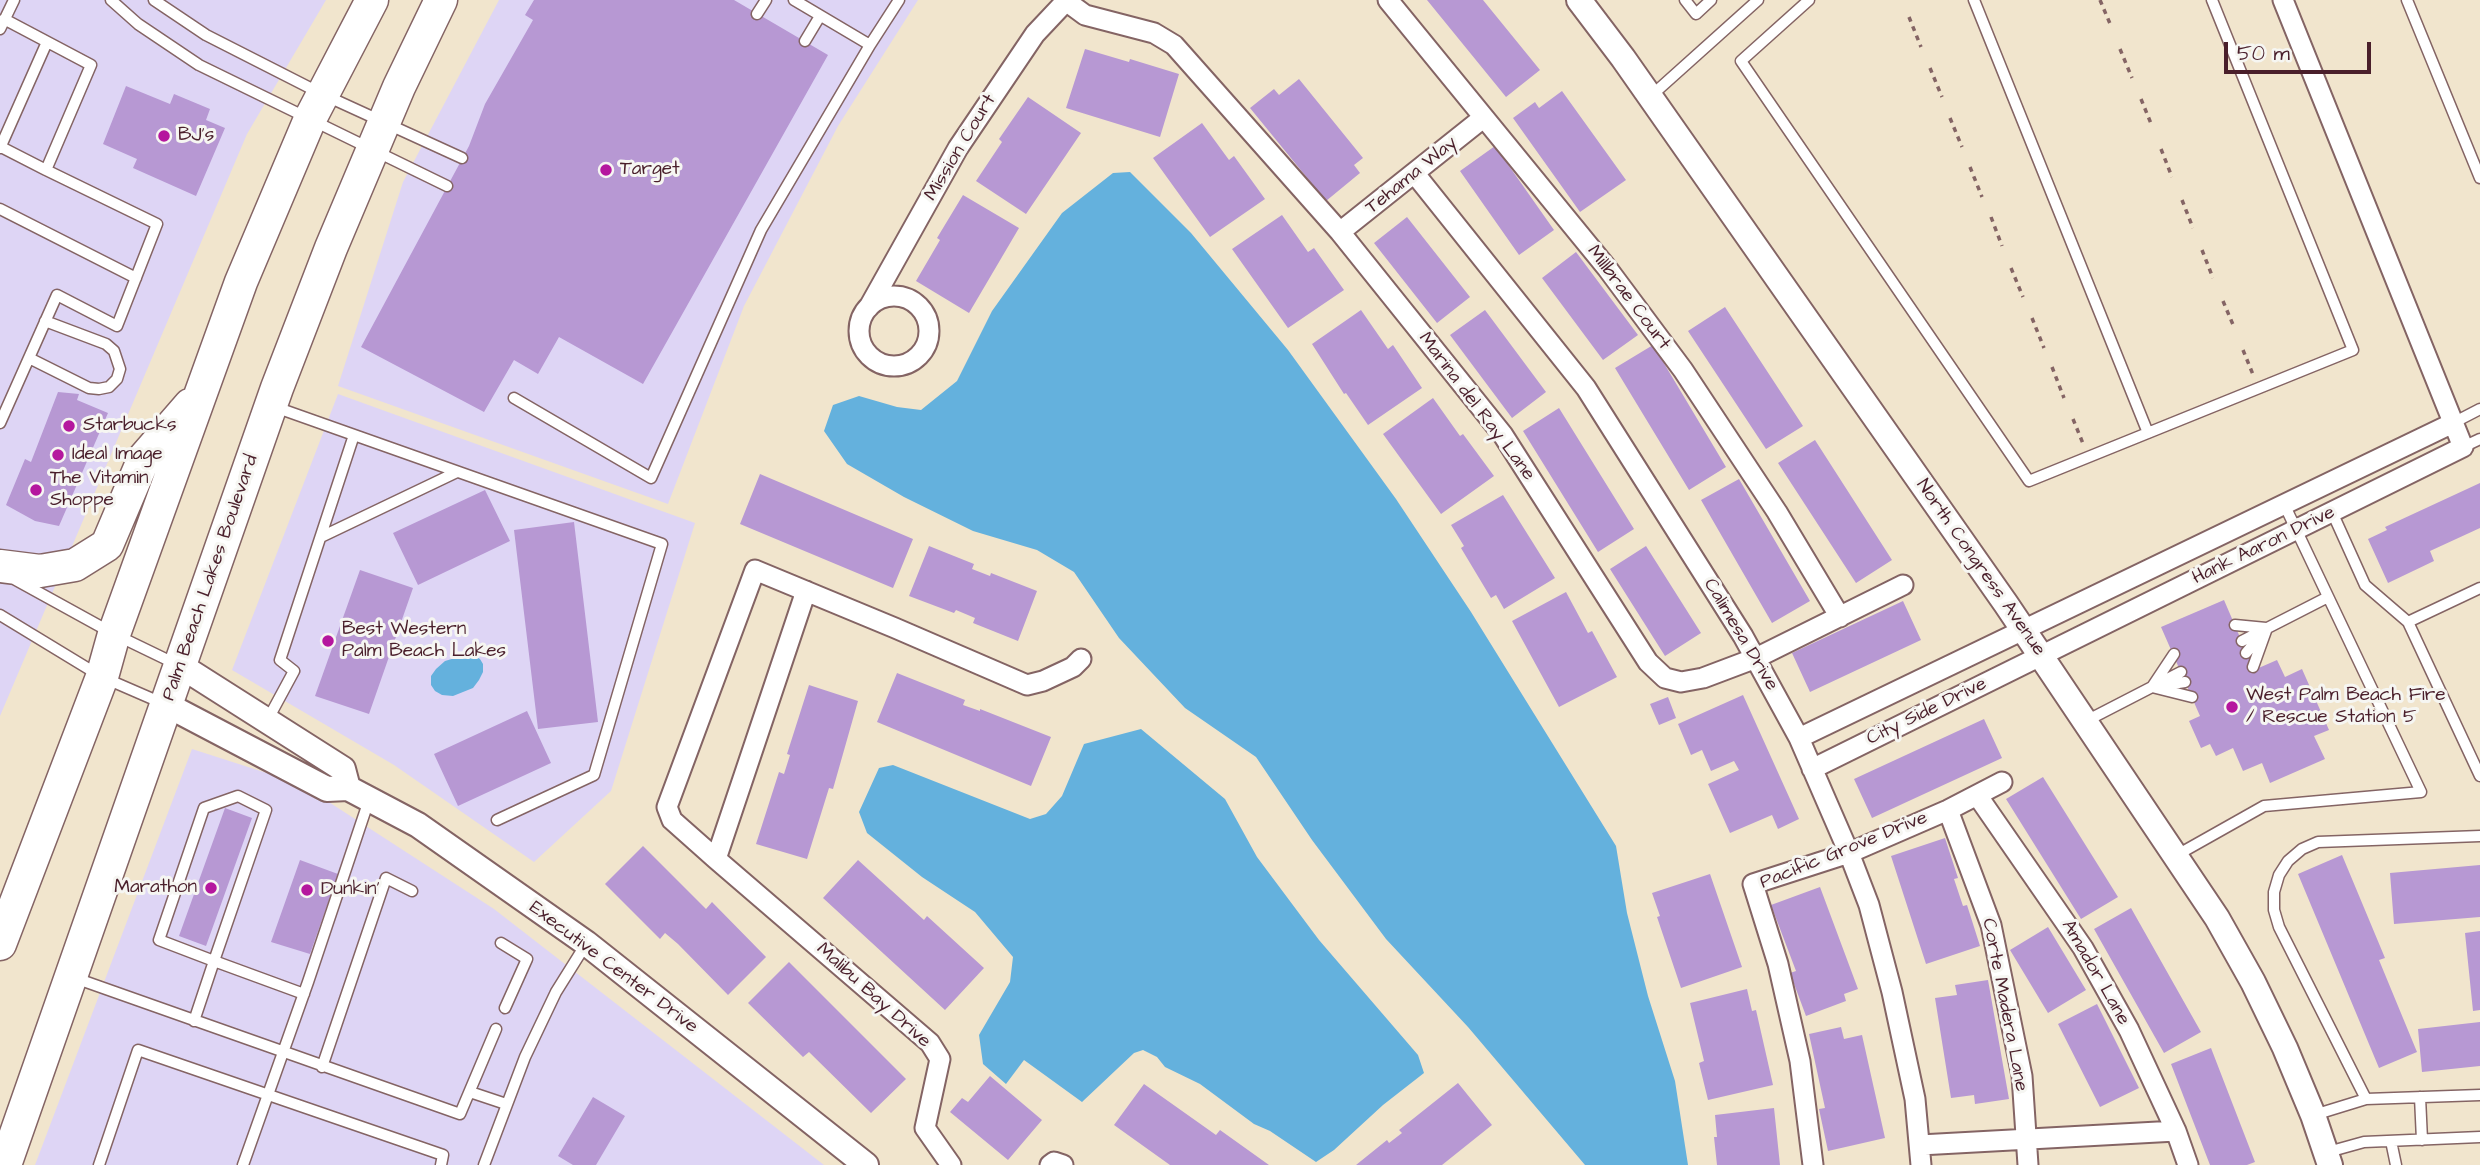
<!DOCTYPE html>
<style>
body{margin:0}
#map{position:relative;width:2480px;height:1165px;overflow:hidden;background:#f1e5cd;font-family:"Architects Daughter",sans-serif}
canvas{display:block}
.scale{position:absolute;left:2224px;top:42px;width:147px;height:32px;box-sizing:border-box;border:4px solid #4a1f2b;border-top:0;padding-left:9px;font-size:21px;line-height:24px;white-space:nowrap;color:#4a1f2b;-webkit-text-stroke:5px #f6f6f2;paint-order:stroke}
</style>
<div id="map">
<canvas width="2480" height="1165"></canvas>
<div class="scale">50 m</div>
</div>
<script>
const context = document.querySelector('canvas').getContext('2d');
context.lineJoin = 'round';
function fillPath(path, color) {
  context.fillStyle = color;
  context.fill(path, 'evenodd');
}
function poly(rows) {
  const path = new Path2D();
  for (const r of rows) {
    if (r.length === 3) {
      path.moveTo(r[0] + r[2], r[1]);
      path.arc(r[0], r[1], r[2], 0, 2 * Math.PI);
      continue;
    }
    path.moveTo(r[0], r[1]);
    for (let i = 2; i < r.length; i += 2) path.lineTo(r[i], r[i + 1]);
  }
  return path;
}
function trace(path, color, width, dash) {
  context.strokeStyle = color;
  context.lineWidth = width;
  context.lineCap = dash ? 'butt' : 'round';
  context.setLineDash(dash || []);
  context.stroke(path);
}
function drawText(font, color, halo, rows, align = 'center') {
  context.font = font + ' "Architects Daughter",sans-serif';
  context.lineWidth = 6;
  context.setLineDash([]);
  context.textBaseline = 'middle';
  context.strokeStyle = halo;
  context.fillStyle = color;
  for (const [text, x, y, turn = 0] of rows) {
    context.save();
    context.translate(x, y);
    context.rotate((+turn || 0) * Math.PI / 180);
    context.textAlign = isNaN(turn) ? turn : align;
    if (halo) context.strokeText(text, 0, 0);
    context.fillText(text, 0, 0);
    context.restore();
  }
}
fillPath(poly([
 [0,0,326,0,247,134,0,716],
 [499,0,918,0,838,126,744,306,668,504,338,386,403,182],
 [338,394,695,523,611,791,534,862,394,765,232,670],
 [192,749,301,784,494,909,824,1165,35,1165]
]), '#ded5f5');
fillPath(poly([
 [1130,172,1191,233,1288,350,1396,499,1471,612,1616,846,1627,913,1648,996,1675,1081,1688,1165,1585,1165,1468,1027,1386,939,1312,840,1256,757,1185,708,1119,638,1074,572,1037,550,973,531,904,497,847,464,824,431,833,405,859,396,897,407,921,410,957,381,992,311,1062,213,1113,173],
 [465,655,473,655,480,659,483,664,483,672,479,680,473,688,453,696,442,695,435,691,431,685,431,676,436,669,445,661],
 [1141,729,1225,799,1257,857,1319,940,1418,1055,1424,1073,1383,1105,1334,1150,1316,1162,1270,1131,1254,1124,1200,1084,1165,1067,1157,1057,1143,1050,1134,1053,1082,1102,1024,1060,1006,1084,983,1064,979,1035,1010,982,1013,957,975,912,922,877,867,833,859,812,879,768,893,765,1030,819,1046,814,1062,796,1084,744]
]), '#64b1dd');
fillPath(poly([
 [534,0,734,0,828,55,643,384,559,337,538,374,514,360,484,412,361,347,469,146,485,104,533,20,525,15],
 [1427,0,1483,0,1540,70,1506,97],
 [1085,49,1129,62,1130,59,1179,74,1160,137,1066,108],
 [1299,79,1363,158,1354,165,1360,173,1326,201,1250,108,1274,89,1279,95],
 [126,86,170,104,174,94,210,109,206,120,225,128,196,196,133,168,137,159,103,144],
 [1562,91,1626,180,1580,212,1513,118,1535,102,1539,108],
 [1028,97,1081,133,1026,214,976,181,1002,142,999,139],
 [1202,123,1229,160,1234,156,1265,199,1210,237,1153,158],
 [1495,146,1554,230,1519,255,1460,171],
 [963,195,1019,228,969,313,916,281,940,240,937,238],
 [1282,215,1308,252,1314,248,1344,290,1288,328,1232,249],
 [1407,217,1470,297,1437,323,1374,243],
 [1576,252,1638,335,1603,360,1542,278],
 [1725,307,1803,426,1766,449,1688,331],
 [1361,310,1388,349,1393,345,1422,388,1368,425,1346,393,1344,394,1312,344],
 [1485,310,1546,392,1512,418,1450,335],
 [1653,345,1726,467,1689,490,1615,368],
 [58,392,79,394,77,400,108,413,59,526,35,521,6,505,25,459,31,462],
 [1433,398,1460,436,1463,434,1494,476,1441,514,1383,434],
 [1559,408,1634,529,1598,552,1523,431],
 [1815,440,1892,560,1856,583,1778,463],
 [760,474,913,539,893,588,740,524],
 [1739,479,1810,601,1772,623,1701,500],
 [2480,483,2480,528,2430,551,2434,561,2388,583,2368,539,2387,530,2385,527],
 [485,490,510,541,418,585,393,533],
 [1503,495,1555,578,1504,609,1496,595,1491,598,1461,548,1464,546,1451,525],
 [574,522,598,722,538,729,514,530],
 [929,546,974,564,972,569,990,576,991,573,1037,591,1018,641,973,623,975,618,956,610,954,613,909,596],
 [1646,546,1701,633,1665,656,1610,569],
 [360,570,413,588,369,714,315,696],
 [1566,592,1588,633,1592,631,1617,677,1559,707,1512,621],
 [2224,600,2254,670,2277,660,2285,677,2302,669,2329,730,2314,736,2325,759,2270,783,2262,763,2243,771,2233,748,2216,756,2210,744,2201,748,2189,721,2200,716,2161,627],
 [1903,601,1921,640,1810,692,1792,653],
 [897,673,965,700,963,705,980,711,980,709,1051,737,1031,786,877,722],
 [809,685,858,701,833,789,829,788,807,859,756,844,779,772,784,774,790,755,787,754],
 [1743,695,1799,819,1778,829,1772,815,1730,833,1708,784,1739,770,1734,761,1711,771,1702,750,1691,755,1678,724],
 [1668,697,1676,718,1659,725,1650,704],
 [527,711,551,763,458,806,434,754],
 [1984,719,2002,758,1872,818,1854,779],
 [2043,777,2118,897,2081,919,2006,799],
 [225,808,252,818,206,946,179,936],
 [1945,838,1958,878,1954,879,1963,906,1967,905,1980,946,1926,964,1891,856],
 [643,846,706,909,712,902,766,957,728,995,678,944,665,933,660,939,605,884],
 [2342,855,2385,958,2379,960,2417,1052,2379,1068,2298,874],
 [300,860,338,874,310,954,271,942],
 [858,860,924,920,927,916,984,968,945,1010,823,898],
 [2480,865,2480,917,2394,924,2390,873],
 [1710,874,1742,967,1681,988,1657,917,1660,916,1652,893],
 [1820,887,1858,989,1844,994,1846,1001,1806,1016,1790,973,1796,971,1771,905],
 [2131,908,2201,1032,2164,1053,2094,929],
 [2048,927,2086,990,2048,1013,2010,950],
 [2480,931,2480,1010,2473,1011,2465,933],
 [789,962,906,1079,871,1113,809,1052,803,1057,748,1003],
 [1988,980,2009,1099,1975,1104,1974,1095,1951,1098,1935,998,1957,995,1955,985],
 [1747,989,1752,1011,1756,1010,1773,1085,1708,1100,1699,1063,1704,1061,1690,1003],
 [2097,1004,2139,1088,2100,1107,2058,1024],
 [2480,1022,2480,1066,2422,1072,2418,1029],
 [1841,1027,1844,1039,1862,1035,1885,1138,1828,1151,1819,1109,1825,1108,1809,1034],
 [2211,1048,2255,1162,2247,1165,2210,1165,2171,1064],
 [990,1076,1042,1120,1008,1160,950,1112,962,1098,968,1102],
 [1458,1083,1492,1125,1442,1165,1356,1165,1387,1140,1389,1143,1402,1133,1399,1130],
 [1144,1084,1216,1135,1220,1130,1269,1165,1170,1165,1114,1125],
 [593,1097,625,1116,596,1165,573,1165,558,1156],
 [1774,1108,1780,1165,1717,1165,1714,1137,1717,1137,1715,1115]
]), '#b798d3');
const service = poly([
 [111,0,138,24,199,65,447,186],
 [154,0,206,35,322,94,462,158],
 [794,0,870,45,899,0],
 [1685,0,1696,14,1711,0],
 [1809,0,1741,61,2029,481,2353,350,2212,0],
 [1974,0,2148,433],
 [2407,0,2480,178],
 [757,14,766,0],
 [0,29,14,0],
 [805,41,820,16],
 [1651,96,1758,0],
 [1,147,46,170],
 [0,148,47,42],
 [0,209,136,278],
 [29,358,89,388,99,389,109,387,117,379,120,369,114,351,106,344,45,321],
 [514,398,651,478,761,230,870,45],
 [275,407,662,544,594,775,497,820],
 [0,423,57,295,117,326,157,224,46,170,91,65,4,19],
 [2453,423,2480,409],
 [2463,447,2480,439],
 [2332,512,2365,585,2408,622,2480,776],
 [321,537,457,472],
 [16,580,114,634,176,664],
 [0,615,102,677,162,703],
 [2408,622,2480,588],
 [2235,625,2266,628],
 [2242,641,2328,597],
 [2246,653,2262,634],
 [2253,667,2267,628],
 [2159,686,2185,682],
 [2152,687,2192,697],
 [2152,687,2174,654],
 [267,721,294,671,280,660,354,435],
 [2086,721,2181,672],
 [2177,855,2264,806,2421,792,2284,504],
 [501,943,527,959,505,1008],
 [75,978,460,1114,496,1029],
 [194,1021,214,961,266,810,238,796,204,808,159,940,214,961,304,994],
 [322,1067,386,878,412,891],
 [470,1092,506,1104],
 [2420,1097,2422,1140],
 [2366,1099,2480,1095],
 [2314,1115,2366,1099,2279,927,2274,910,2274,892,2279,875,2288,861,2302,849,2318,842,2480,836],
 [2391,1141,2396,1165],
 [2328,1152,2364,1142,2480,1137],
 [99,1165,138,1050,443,1155,441,1165],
 [243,1165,308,982,369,800],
 [484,1165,525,1057,556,992,586,944]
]);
const minor = poly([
 [1388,0,1607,268,1683,370,1777,512,1840,617],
 [1066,1,1085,15,1154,33,1174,45,1340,232,1503,435,1648,662,1665,678,1681,682,1703,678,1756,658,1903,585],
 [1415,174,1586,388,1743,636,1799,738,1849,853,1869,905,1892,992,1915,1099,1921,1165],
 [1340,232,1483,118],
 [894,331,35],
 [869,307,958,148,1035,34,1067,0],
 [1799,738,2453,423],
 [1812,769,2463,447,2283,0],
 [1977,795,2083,948,2129,1030,2176,1131,2188,1165],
 [1948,810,1991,925,2022,1076,2028,1165],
 [716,859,806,591],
 [1920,1145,2176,1131],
 [951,1165,925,1128,940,1059,930,1043,716,859,672,820,667,807,755,570,895,628,1027,685,1043,681,1073,667,1081,659],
 [1050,1165,1054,1162,1063,1165],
 [1813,1165,1800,1061,1778,964,1753,884,1849,853,1948,810,2002,782]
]);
const tertiary = poly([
 [1579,0,1623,58,2006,604,2217,918,2253,982,2285,1048,2313,1115,2330,1165],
 [181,666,343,769,348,788],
 [167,705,327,789,348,788,418,825,586,943,866,1165]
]);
const primary = poly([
 [0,566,40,571,75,565,107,545,144,458,190,405],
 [0,944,102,677,114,634,241,282,310,119,372,0],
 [5,1165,277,388,331,248,399,87,441,0]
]);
trace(service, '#846464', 13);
trace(minor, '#846464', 23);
trace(tertiary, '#846464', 28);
trace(primary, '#846464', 35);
trace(poly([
 [2100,0,2111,26],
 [1909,17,1921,47],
 [2120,49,2132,78],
 [1930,68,1942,97],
 [2141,99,2152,126],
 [1950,118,1962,147],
 [2161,149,2172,177],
 [1970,167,1982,197],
 [2182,200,2193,228],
 [1991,217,2002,246],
 [2202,250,2213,278],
 [2011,268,2023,297],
 [2223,301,2234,327],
 [2032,318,2044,348],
 [2243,350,2254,377],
 [2052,367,2064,398],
 [2073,419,2084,446]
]), '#846464', 3.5, [5, 5]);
trace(service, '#fff', 10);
trace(minor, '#fff', 19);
trace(tertiary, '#fff', 24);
trace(primary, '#fff', 32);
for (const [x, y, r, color] of [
 [164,136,7,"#b5179e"],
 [606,170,7,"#b5179e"],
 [69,426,7,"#b5179e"],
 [58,455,7,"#b5179e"],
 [36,490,7,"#b5179e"],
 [328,641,7,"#b5179e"],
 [2232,707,7,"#b5179e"],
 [211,888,7,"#b5179e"],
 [307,890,7,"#b5179e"]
]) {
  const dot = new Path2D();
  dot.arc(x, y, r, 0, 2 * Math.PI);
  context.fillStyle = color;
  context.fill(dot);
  trace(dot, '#f6f6f2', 2.5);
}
drawText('19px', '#4a1f2b', '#f6f6f2', [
 ["BJ's",178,136],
 ["Target",620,170],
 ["Starbucks",83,426],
 ["Ideal Image",72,455],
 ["The Vitamin",50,479],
 ["Shoppe",50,501],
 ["Best Western",342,630],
 ["Palm Beach Lakes",342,652],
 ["West Palm Beach Fire",2246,696],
 ["/ Rescue Station 5",2246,718],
 ["Marathon",197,888,"right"],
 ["Dunkin'",321,890]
], 'left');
drawText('19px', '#4a1f2b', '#f6f6f2', [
 ["Mission Court",961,148,-59],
 ["Tehama Way",1412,176,-39],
 ["Millbrae Court",1628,298,53],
 ["Marina del Ray Lane",1476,407,53],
 ["Hank Aaron Drive",2264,546,-26],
 ["North Congress Avenue",1980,568,55],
 ["Palm Beach Lakes Boulevard",211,578,-71],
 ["Calimesa Drive",1740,635,59],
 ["City Side Drive",1927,712,-26],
 ["Pacific Grove Drive",1844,851,-22],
 ["Executive Center Drive",613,968,37],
 ["Amador Lane",2095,973,60],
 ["Malibu Bay Drive",873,996,42],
 ["Corte Madera Lane",2004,1005,79]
]);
</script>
